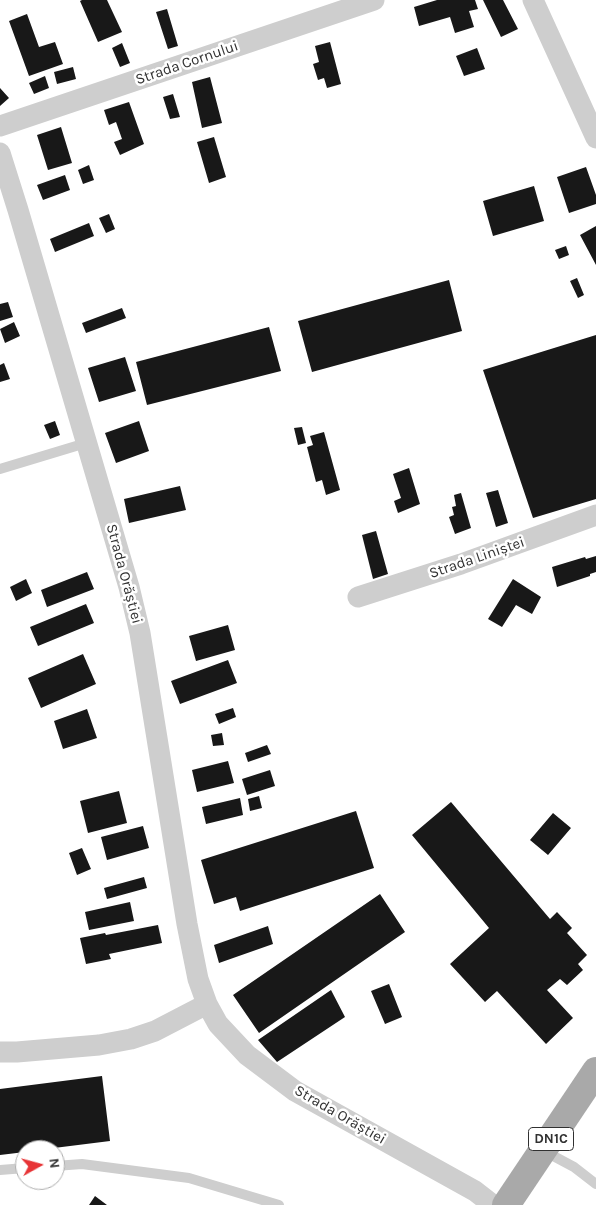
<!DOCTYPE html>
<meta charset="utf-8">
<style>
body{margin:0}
#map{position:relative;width:596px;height:1205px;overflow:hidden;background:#fff;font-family:Karla,sans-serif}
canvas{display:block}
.north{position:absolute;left:15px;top:1140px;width:50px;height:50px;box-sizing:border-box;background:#fff;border:1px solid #adadad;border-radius:50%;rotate:83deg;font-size:14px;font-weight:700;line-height:20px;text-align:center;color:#313131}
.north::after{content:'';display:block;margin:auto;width:18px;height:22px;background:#e73436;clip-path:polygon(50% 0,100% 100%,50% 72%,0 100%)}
</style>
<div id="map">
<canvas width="596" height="1205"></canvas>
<div class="north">N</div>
</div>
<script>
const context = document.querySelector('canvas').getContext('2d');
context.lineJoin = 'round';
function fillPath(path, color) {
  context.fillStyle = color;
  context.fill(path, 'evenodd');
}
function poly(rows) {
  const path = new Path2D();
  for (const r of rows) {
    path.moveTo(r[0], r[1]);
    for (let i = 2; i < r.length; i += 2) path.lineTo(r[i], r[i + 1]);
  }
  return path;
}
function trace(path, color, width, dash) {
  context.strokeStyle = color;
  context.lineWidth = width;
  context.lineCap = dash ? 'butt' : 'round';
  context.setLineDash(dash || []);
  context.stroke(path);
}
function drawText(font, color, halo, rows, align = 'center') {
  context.font = font + ' Karla,sans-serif';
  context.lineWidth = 5;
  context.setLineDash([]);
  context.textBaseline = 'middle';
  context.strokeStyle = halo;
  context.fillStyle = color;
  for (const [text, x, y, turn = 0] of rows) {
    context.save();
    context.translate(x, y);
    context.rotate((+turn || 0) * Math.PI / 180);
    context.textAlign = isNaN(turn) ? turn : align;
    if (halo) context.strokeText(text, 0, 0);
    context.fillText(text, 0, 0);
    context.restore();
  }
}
fillPath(poly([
 [82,0,107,0,122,32,98,42,80,1],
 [437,0,475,0,478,9,469,11,474,27,455,33,450,17,419,26,414,7],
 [483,0,503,0,518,29,501,37],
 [167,9,178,46,168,49,156,12],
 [27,14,39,47,55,42,63,64,29,76,9,21],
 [330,42,341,84,327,88,324,78,318,80,313,64,319,62,315,46],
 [122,43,130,63,120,67,112,48],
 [477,48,485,69,464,76,456,56],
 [73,67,76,79,57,84,54,72],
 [45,76,49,88,34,94,29,83],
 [210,77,222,123,202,128,192,82],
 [0,88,9,98,0,106],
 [173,94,180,117,170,119,163,97],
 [129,102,144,144,120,155,114,142,122,139,116,122,109,125,104,110],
 [61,127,72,163,48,170,37,135],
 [214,137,226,177,209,183,197,142],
 [89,165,94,180,83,184,78,170],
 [586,167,596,195,596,204,569,213,557,177],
 [65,175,70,190,43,200,37,185],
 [534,186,544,221,493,236,483,201],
 [109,214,115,229,106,233,99,218],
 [89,223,94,236,55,252,50,239],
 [596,226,596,265,580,235],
 [566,246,569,255,559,259,555,250],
 [577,278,584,295,578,298,570,281],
 [449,280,462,331,312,372,298,321],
 [8,302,13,317,0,321,0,304],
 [122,308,126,318,86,333,82,323],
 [14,322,20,336,5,343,0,329],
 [269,327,281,371,147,405,136,362],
 [596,335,596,499,533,518,483,370],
 [125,357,136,391,99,402,88,368],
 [4,363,10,379,0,382,0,365],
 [55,421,60,435,50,439,44,425],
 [139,421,149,451,116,463,105,433],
 [302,427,306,443,298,445,294,428],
 [324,432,340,490,326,495,322,480,316,482,307,447,313,445,310,436],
 [409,468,420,504,398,513,394,501,401,498,393,474],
 [180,486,186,510,129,523,124,499],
 [498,490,508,523,496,527,486,493],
 [461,493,471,528,455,534,449,517,454,515,452,507,456,506,454,495],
 [376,531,388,574,373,579,362,535],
 [596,556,596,572,590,574,590,576,557,587,552,567,585,557,586,559],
 [87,572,94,589,47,607,41,590],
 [26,579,32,593,16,601,10,587],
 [513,579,541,597,532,614,516,605,502,627,488,619],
 [86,604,94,623,38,646,30,627],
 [228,625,235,650,196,661,189,636],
 [83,654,96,684,41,708,28,678],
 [228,660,237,683,180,704,171,681],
 [233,708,236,717,219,724,215,714],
 [87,709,97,738,63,749,54,721],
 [222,733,224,745,213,746,211,735],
 [267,745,271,754,248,762,245,753],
 [228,761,234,783,197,792,192,770],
 [270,770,275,786,247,795,242,779],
 [119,791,127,823,88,833,80,801],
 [259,796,262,808,250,811,248,799],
 [240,798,243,815,206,824,202,807],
 [451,802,550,919,557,912,572,928,567,933,587,955,578,964,583,970,567,985,560,979,547,990,573,1018,546,1044,497,991,485,1002,450,964,489,928,412,835],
 [356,811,374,868,240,911,236,897,214,904,201,860],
 [553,813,571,828,548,855,530,840],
 [143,826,149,848,107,860,101,837],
 [82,848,91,869,77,875,69,853],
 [144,877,147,888,107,899,104,888],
 [380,894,405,932,259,1033,233,995],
 [130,902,134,921,89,930,85,912],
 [158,925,162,943,109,954,111,959,86,964,80,938,105,933,106,935],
 [268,926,273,944,219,963,214,945],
 [389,984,402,1017,385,1024,371,991],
 [331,990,345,1017,277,1062,258,1040],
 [102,1076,110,1141,38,1150,25,1150,25,1152,0,1155,0,1089],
 [95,1196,107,1205,89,1205]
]), '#181818');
trace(poly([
 [0,469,86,443],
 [544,1151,574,1167,596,1184],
 [55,1166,82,1164,189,1178,279,1205],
 [0,1170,25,1168]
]), '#cecece', 10);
trace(poly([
 [533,0,596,138],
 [0,126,374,0],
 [0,153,18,210,129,587,140,633,187,924,198,979,207,1004,218,1024,247,1055,295,1091,475,1191,493,1205],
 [358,597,461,564,596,515],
 [0,1052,17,1052,99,1045,131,1039,155,1031,207,1004]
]), '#cecece', 21);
trace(poly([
 [506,1205,596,1071]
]), '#a9a9a9', 28);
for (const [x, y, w] of [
 [551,1139,45]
]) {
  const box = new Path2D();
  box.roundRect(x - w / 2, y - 11.5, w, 23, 4);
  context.fillStyle = '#fff';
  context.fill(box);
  trace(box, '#313131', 1);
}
drawText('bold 14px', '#313131', null, [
 ["DN1C",551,1139]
]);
drawText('15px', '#313131', '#fff', [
 ["Strada Cornului",187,63,-19],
 ["Strada Liniștei",477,558,-19],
 ["Strada Orăștiei",124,574,75],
 ["Strada Orăștiei",340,1115,30]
]);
</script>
